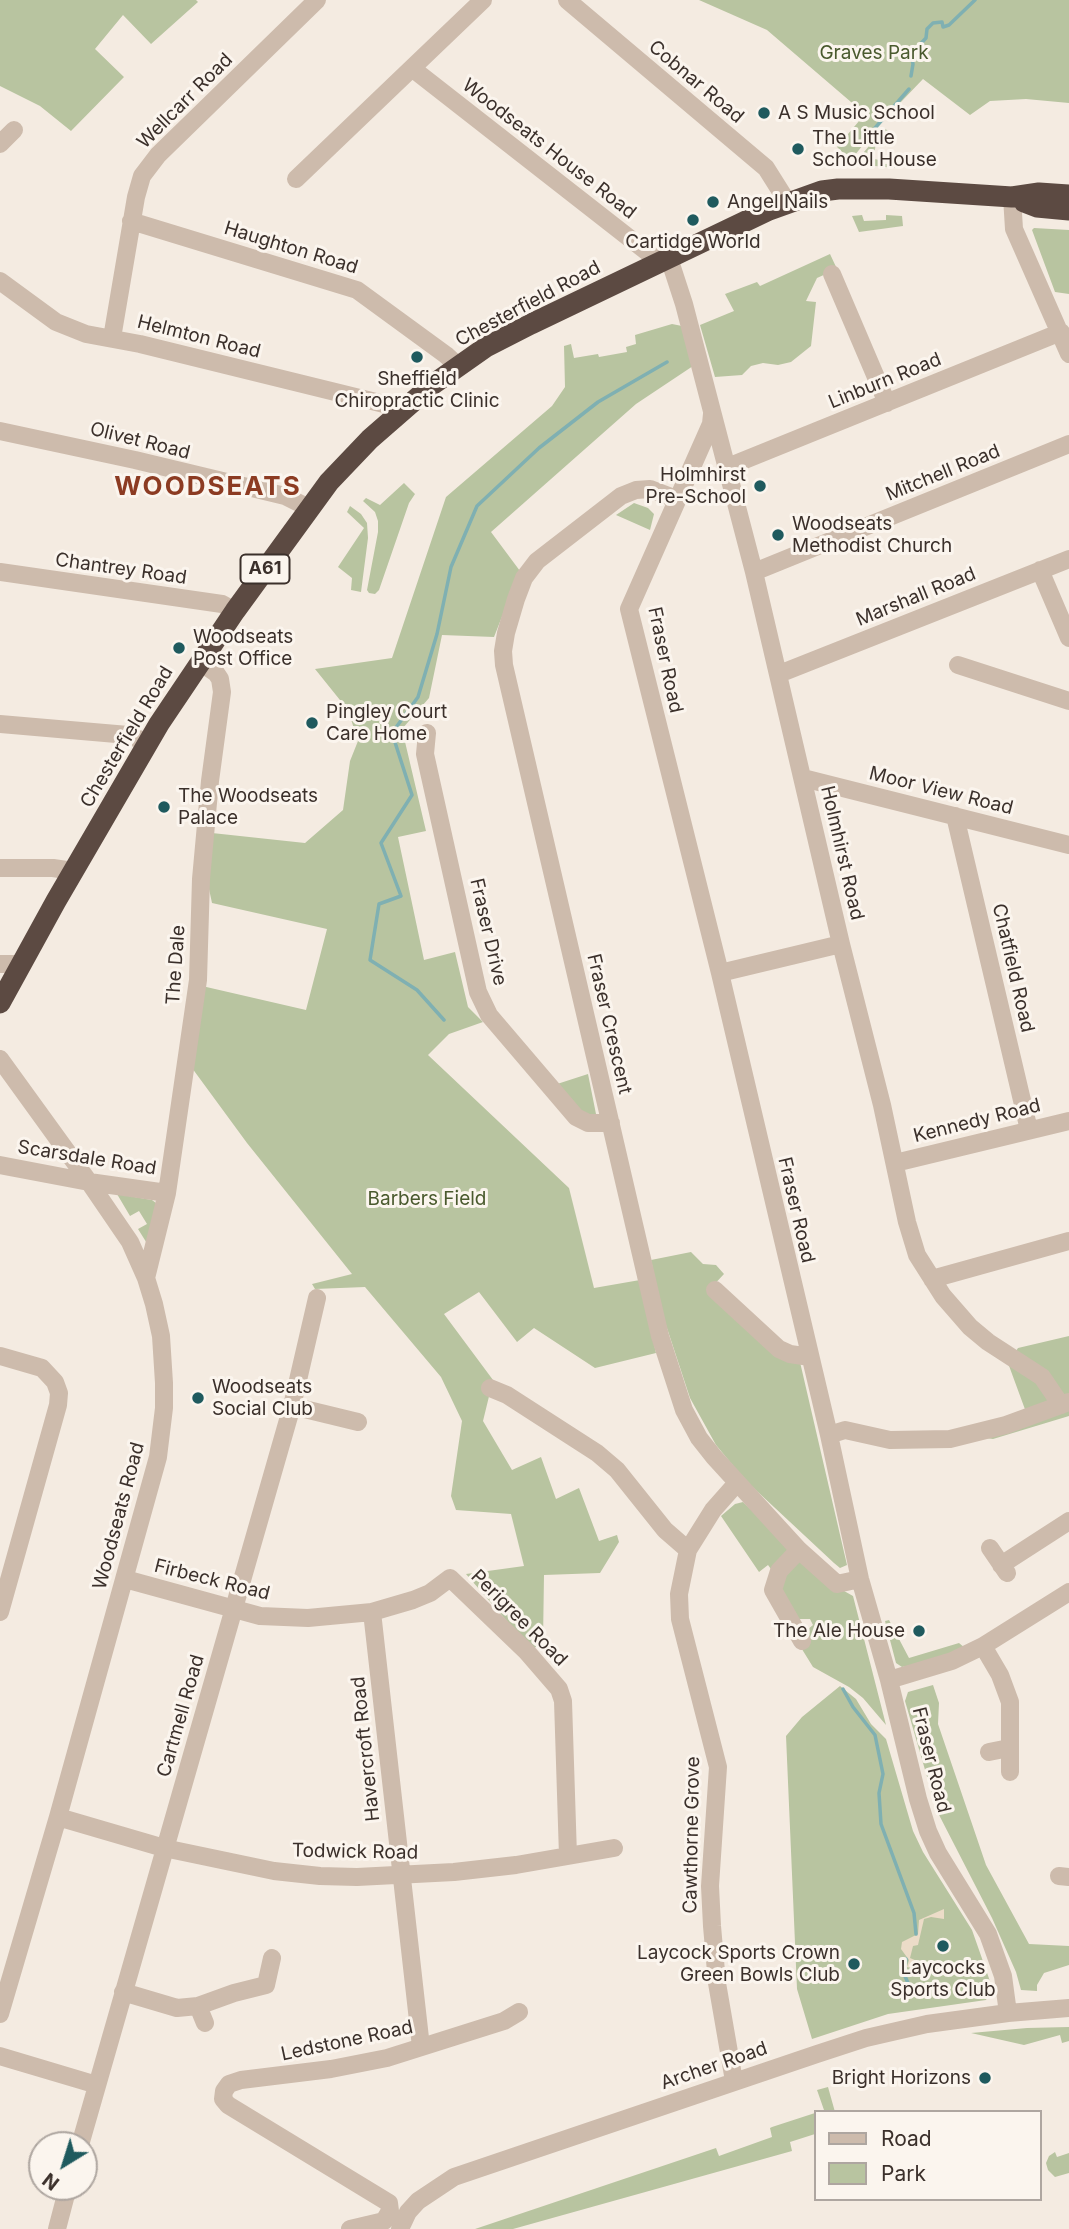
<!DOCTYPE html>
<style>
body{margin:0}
#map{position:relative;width:1069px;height:2229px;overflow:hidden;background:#f4ebe1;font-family:Inter,sans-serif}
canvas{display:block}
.legend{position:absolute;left:814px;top:2110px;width:228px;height:91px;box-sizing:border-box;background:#fbf5ee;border:2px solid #aea6a0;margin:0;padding:9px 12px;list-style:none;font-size:21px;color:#3b302b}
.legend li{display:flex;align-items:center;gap:14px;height:35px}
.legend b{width:35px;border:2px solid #aea6a0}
.north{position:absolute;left:28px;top:2131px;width:70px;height:70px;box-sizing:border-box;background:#fbf5ee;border:2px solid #aea6a0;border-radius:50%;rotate:218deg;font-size:19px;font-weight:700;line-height:28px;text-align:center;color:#3b302b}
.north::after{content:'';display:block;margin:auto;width:24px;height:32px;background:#1f5a5e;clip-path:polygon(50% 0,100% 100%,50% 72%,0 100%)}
</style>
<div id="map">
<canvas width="1069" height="2229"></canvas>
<ul class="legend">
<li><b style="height:9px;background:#cdbbac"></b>Road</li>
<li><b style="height:19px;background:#b8c4a0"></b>Park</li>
</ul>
<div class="north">N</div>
</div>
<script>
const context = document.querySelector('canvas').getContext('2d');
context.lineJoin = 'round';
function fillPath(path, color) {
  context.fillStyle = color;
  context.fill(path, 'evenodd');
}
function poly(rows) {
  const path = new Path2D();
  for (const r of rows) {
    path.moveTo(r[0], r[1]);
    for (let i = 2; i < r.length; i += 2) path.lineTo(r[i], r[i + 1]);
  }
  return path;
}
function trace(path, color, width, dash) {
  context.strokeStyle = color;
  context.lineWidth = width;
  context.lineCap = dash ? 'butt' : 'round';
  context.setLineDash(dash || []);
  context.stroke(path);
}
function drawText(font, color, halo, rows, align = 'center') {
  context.font = font + ' Inter,sans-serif';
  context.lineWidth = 6;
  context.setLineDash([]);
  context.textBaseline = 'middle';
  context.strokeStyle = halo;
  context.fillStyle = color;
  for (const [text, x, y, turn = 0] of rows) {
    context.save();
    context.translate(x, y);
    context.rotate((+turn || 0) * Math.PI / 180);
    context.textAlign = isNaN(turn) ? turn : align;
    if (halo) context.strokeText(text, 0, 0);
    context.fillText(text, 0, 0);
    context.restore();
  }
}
fillPath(poly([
 [0,0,196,0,198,2,151,44,123,15,95,49,124,77,71,131,40,106,0,86],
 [699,0,1069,0,1069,103,1026,99,990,101,970,115,923,79,878,126,851,160,837,147,865,114,767,30],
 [884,128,894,135,893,142,876,140,874,159,880,160,881,164,892,164,893,160,897,161,898,164,896,168,854,164],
 [862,215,864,221,886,220,886,215,902,216,903,226,859,232,852,216],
 [1034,228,1069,230,1069,294,1055,292,1032,230],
 [830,254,837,269,817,278,806,301,816,302,811,346,791,362,778,365,763,363,751,366,742,375,715,377,700,325,734,311,725,294,757,282,760,286],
 [672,324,682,326,693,366,636,404,491,532,520,571,494,637,442,635,429,698,402,729,426,831,398,837,424,960,455,952,468,1007,483,1022,449,1034,428,1055,569,1188,594,1288,640,1280,656,1353,595,1368,534,1328,517,1342,479,1292,444,1314,493,1380,483,1421,512,1470,541,1457,556,1499,579,1488,599,1541,617,1535,619,1542,600,1573,544,1575,543,1641,532,1650,466,1574,524,1566,511,1514,456,1510,451,1496,462,1421,441,1377,365,1287,315,1289,312,1284,352,1274,247,1143,192,1068,202,986,306,1010,327,929,212,903,206,875,212,833,305,843,343,810,350,761,358,741,348,710,315,669,392,658,446,497,552,406,565,387,564,346,571,344,574,358,598,354,599,357,627,352,626,347,636,344,635,335],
 [404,483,415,494,409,503,379,590,375,594,369,593,367,590,378,532,378,521,375,512,363,501,366,498,380,505],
 [634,503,648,508,654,514,650,530,616,515],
 [350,506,361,514,367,523,368,538,361,592,351,590,352,578,338,567,364,528,347,512],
 [588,1074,596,1114,586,1120,554,1085],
 [117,1194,152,1200,156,1203,148,1245,138,1229,147,1224,139,1211,130,1216],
 [691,1252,703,1264,716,1265,724,1274,710,1289,800,1362,847,1565,840,1568,834,1563,745,1480,716,1445,690,1398,663,1316,651,1260],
 [1069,1336,1069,1416,993,1439,986,1438,1030,1423,1008,1363,1018,1348],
 [743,1502,828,1582,853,1596,886,1725,863,1698,849,1687,813,1667,800,1646,807,1630,813,1625,810,1619,794,1619,781,1592,782,1584,768,1565,759,1572,721,1516,735,1504],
 [889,1620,909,1658,959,1643,965,1648,937,1660,902,1667,896,1663,885,1621],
 [933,1685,939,1703,938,1724,986,1865,1029,1944,1069,1946,1069,1965,1044,1973,1037,1985,1037,1991,1021,1990,1016,1972,992,1918,937,1811,905,1701,908,1692],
 [840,1686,856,1699,871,1724,886,1739,913,1831,923,1852,972,1930,992,1987,986,2000,888,2014,812,2039,797,1989,786,1736,802,1717],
 [1069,2027,1069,2041,1062,2043,1060,2035,1024,2045,971,2033,1027,2028],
 [828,2087,835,2112,819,2112,824,2110,817,2090],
 [815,2113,815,2134,790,2142,792,2151,513,2229,475,2229,716,2148,719,2156,772,2137,770,2128,772,2127],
 [1055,2152,1057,2157,1069,2153,1069,2173,1055,2177,1048,2170,1046,2163,1049,2156]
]), '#b8c4a0');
fillPath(poly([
 [944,1909,944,1919,931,1917,924,1919,918,1945,913,1946,910,1958,917,1961,915,1969,907,1967,909,1960,901,1949,902,1942,918,1934,919,1920]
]), '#ecdcc8');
trace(poly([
 [911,76,913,64,911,54,926,38,927,29,933,23,942,22,943,27,949,25,975,0],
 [875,128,909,89],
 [444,1020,417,990,370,960,379,904,401,896,381,843,412,795,392,733,418,697,437,634,451,567,477,506,539,448,598,402,667,362],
 [843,1689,853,1707,875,1735,883,1774,879,1793,881,1824,914,1913,916,1934],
 [906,1959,904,1974,913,1994]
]), '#7fb0b2', 3.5);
trace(poly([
 [567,0,766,168,788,203],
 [413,69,660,262],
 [0,144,14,130],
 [296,179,483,0],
 [1012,197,1014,229,1069,354],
 [131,221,357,290,446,355,458,366],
 [669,258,684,304,754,572,841,944,882,1105,907,1222,917,1255,943,1296,970,1327,988,1342,1042,1377,1061,1405],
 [832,274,887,403],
 [0,281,56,322,86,334,140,344,384,404,398,413],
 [112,338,136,197,142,176,158,155,317,0],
 [712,414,711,424,629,609,720,973,829,1435,860,1579,889,1680,918,1799,928,1831,938,1853,988,1934,1003,1976,1008,2013],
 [0,431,135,460,285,496,309,508],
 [725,468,1061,332],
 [676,499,650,489,636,490,621,496,537,561,524,578,516,599,506,633,503,651,504,665,660,1336,684,1410,699,1438,714,1457,799,1550,837,1584,860,1579],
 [1040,570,1069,638],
 [0,572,222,604,235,611],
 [754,572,1069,444],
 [958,665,1069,701],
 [779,674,1069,559],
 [0,724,128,735,149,743],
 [427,733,425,754,478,992,489,1015,576,1117,588,1123,611,1123],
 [803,778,1069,845],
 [955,816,1029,1130],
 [0,868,53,868,73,871],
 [0,964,22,964],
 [720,973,841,944],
 [0,1059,89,1182,130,1242,146,1278,154,1304,161,1336,164,1383,164,1408,158,1457,58,1817,0,2014],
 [895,1163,1069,1121],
 [0,1165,89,1182,167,1193],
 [146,1278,167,1193,198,980,201,879,210,781,222,692,220,679,216,673,200,662],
 [932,1279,1069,1241],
 [715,1290,779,1349,790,1354,810,1357],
 [0,1356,42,1368,55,1382,59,1393,58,1405,0,1612],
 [490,1388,507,1395,597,1453,617,1470,665,1530,688,1550],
 [292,1406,358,1422],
 [829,1435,845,1430,890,1440,950,1439,1006,1425,1069,1402],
 [990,1548,1007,1573],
 [799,1550,779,1571,773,1590,802,1641],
 [1001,1565,1069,1521],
 [125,1579,260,1616,308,1618,372,1612,413,1600,430,1593,450,1578,527,1652,559,1689,563,1701,568,1856],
 [372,1612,421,2047],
 [983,1646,1000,1675,1010,1702,1010,1772],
 [889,1680,952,1661,983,1646,1069,1592],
 [989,1752,1009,1748],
 [58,1817,164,1848,274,1871,320,1876,357,1877,454,1872,516,1865,614,1848],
 [1059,1876,1069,1877],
 [123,1992,177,2008,198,2006,234,1993,266,1985,272,1958],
 [198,2006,205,2023],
 [0,2056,97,2085],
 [734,2081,717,1983,712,1926,710,1886,718,1767,680,1619,679,1594,688,1550,713,1510,736,1484],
 [80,2145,292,1406,317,1298],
 [57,2229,68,2187],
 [350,2229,384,2221,390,2211,389,2203,228,2105,223,2099,224,2091,229,2084,241,2080,331,2069,387,2058,504,2021,519,2012],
 [400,2229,408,2212,418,2201,454,2177,817,2054,866,2038,927,2024,1008,2013,1069,2008]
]), '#cdbbac', 18);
trace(poly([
 [1024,202,1037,207,1069,210],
 [0,1003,56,901,159,724,235,611,329,482,370,439,432,385,486,347,531,324,769,210,822,191,838,189,889,189,1012,197,1039,193,1069,195]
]), '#5c4a42', 21);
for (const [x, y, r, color] of [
 [764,113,7,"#1f5a5e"],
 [798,149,7,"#1f5a5e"],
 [713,202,7,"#1f5a5e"],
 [693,220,7,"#1f5a5e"],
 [417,357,7,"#1f5a5e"],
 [760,486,7,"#1f5a5e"],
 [778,535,7,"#1f5a5e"],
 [179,648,7,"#1f5a5e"],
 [312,723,7,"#1f5a5e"],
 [164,807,7,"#1f5a5e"],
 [198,1398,7,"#1f5a5e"],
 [919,1631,7,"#1f5a5e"],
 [943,1946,7,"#1f5a5e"],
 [854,1964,7,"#1f5a5e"],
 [985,2078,7,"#1f5a5e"]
]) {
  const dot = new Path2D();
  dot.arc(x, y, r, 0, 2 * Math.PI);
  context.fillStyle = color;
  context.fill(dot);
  trace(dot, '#fbf5ee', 2.5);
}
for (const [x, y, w] of [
 [265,569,49]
]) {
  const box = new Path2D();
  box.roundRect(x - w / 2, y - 14.5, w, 29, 5);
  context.fillStyle = '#fbf5ee';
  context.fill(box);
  trace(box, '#3b302b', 2);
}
drawText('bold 18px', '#3b302b', null, [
 ["A61",265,569]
]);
drawText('19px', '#4a5a2e', '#fbf5ee', [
 ["Graves Park",874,53],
 ["Barbers Field",427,1199]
]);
drawText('19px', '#3b302b', '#fbf5ee', [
 ["Cobnar Road",696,82,40],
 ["Wellcarr Road",185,101,-45],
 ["Woodseats House Road",549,149,38],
 ["Haughton Road",291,248,17],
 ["Chesterfield Road",528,304,-28],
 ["Helmton Road",199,337,14],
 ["Linburn Road",885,381,-22],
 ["Olivet Road",140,441,14],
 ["Mitchell Road",943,473,-22],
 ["Chantrey Road",121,569,8],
 ["Marshall Road",916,597,-22],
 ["Fraser Road",665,660,78],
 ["Chesterfield Road",127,737,-59],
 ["Moor View Road",941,791,14],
 ["Holmhirst Road",842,853,77],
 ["Fraser Drive",488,932,77],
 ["The Dale",176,965,-86],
 ["Chatfield Road",1013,968,77],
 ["Fraser Crescent",609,1024,77],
 ["Kennedy Road",977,1121,-14],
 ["Scarsdale Road",87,1158,9],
 ["Fraser Road",796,1210,77],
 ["Woodseats Road",119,1516,-75],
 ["Firbeck Road",212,1580,14],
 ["Perigree Road",519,1618,45],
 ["Cartmell Road",181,1716,-74],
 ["Havercroft Road",366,1749,-96],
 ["Fraser Road",931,1760,76],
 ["Cawthorne Grove",692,1835,-89],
 ["Todwick Road",355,1852,1],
 ["Ledstone Road",347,2041,-12],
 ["Archer Road",714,2066,-19]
]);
drawText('19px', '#3b302b', '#fbf5ee', [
 ["A S Music School",778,113],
 ["The Little",812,138],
 ["School House",812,160],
 ["Angel Nails",727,202],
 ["Cartidge World",693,242,"center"],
 ["Sheffield",417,379,"center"],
 ["Chiropractic Clinic",417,401,"center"],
 ["Holmhirst",746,475,"right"],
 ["Pre-School",746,497,"right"],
 ["Woodseats",792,524],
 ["Methodist Church",792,546],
 ["Woodseats",193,637],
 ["Post Office",193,659],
 ["Pingley Court",326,712],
 ["Care Home",326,734],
 ["The Woodseats",178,796],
 ["Palace",178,818],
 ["Woodseats",212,1387],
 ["Social Club",212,1409],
 ["The Ale House",905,1631,"right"],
 ["Laycock Sports Crown",840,1953,"right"],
 ["Green Bowls Club",840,1975,"right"],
 ["Laycocks",943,1968,"center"],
 ["Sports Club",943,1990,"center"],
 ["Bright Horizons",971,2078,"right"]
], 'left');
context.letterSpacing = '2px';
drawText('bold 26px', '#8c3b22', '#fbf5ee', [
 ["WOODSEATS",208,487]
]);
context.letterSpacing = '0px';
</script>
